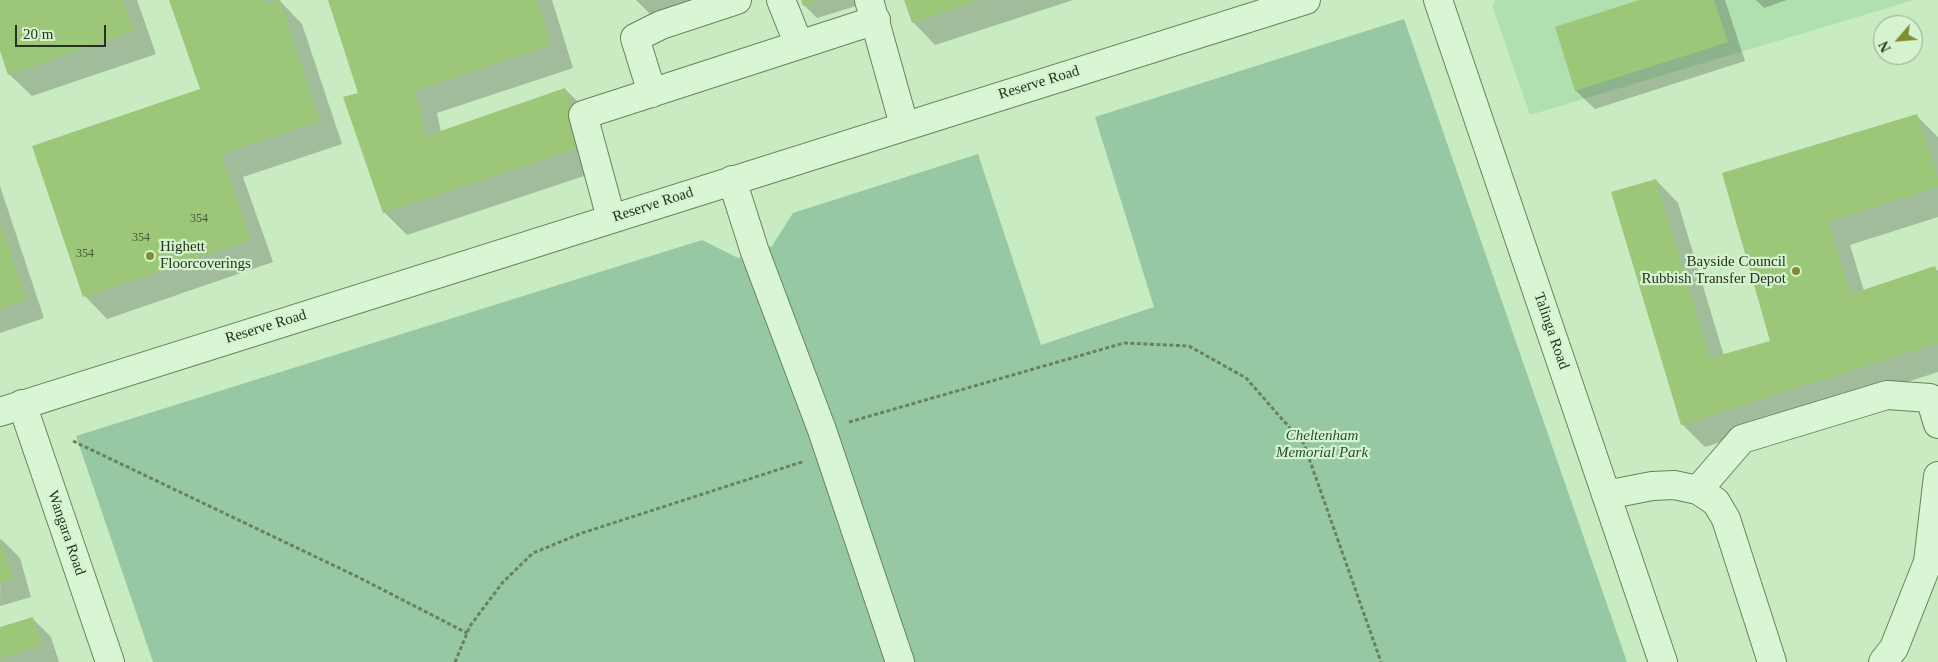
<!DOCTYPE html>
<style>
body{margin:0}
#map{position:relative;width:1938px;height:662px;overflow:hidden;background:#c8ebc1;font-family:Georgia,serif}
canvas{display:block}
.north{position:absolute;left:1873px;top:15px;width:50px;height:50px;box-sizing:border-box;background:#d6f3d0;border:1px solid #90a788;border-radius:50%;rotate:243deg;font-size:14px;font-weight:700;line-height:20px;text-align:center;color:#26341d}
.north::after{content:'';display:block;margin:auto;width:18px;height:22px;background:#818e2e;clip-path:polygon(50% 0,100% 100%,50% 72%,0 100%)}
.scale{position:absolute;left:15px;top:25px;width:91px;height:22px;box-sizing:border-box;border:2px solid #26341d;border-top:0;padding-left:6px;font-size:15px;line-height:18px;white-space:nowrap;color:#26341d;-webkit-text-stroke:4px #d6f3d0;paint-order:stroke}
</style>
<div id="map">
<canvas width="1938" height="662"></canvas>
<div class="north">N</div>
<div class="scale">20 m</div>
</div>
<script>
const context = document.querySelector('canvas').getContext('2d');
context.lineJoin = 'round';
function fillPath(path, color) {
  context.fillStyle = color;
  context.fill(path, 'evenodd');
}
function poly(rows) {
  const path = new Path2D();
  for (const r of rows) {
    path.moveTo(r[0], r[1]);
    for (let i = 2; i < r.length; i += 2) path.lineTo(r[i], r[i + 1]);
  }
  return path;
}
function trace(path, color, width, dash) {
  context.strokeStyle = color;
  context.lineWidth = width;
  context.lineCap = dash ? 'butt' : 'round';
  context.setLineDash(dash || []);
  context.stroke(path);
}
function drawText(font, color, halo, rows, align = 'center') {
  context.font = font + ' Georgia,serif';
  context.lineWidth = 4.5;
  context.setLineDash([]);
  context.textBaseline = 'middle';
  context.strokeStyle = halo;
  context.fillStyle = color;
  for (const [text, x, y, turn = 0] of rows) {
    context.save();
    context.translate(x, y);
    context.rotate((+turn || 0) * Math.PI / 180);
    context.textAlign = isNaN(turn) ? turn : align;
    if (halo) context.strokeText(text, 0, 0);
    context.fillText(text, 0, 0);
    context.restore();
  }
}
fillPath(poly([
 [1495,0,1914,0,1530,115,1492,5]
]), '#b0e0af');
fillPath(poly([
 [1404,19,1627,662,153,662,76,436,702,240,738,258,772,246,793,213,978,154,1041,345,1154,307,1095,117]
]), '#96c8a3');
fillPath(poly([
 [0,0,137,0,156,54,32,96,9,74,0,47],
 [171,0,279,0,302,24,342,144,243,177,273,262,107,319,85,296,201,90],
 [330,0,552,0,573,68,437,113,441,132,565,89,588,112,605,169,407,235,384,212,360,94],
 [636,0,710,0,654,18],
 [802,0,865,0,866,3,817,18,804,5],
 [905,0,1073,0,935,45,913,22],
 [1643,0,1725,0,1745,61,1595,109,1576,91],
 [1756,0,1787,0,1764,8],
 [1917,116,1938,137,1938,217,1850,245,1864,291,1935,268,1938,271,1938,372,1705,447,1682,424,1656,180,1678,203,1724,356,1772,342,1723,173],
 [0,186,44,318,0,333],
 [1,539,20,558,31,597,0,606],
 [33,619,51,637,59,662,0,662,0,628]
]), '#0003');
fillPath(poly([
 [0,0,123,0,134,31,8,75,0,51],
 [169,0,265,0,266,4,280,0,320,121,221,154,251,240,83,297,32,146,200,89],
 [328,0,537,0,551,45,415,91,426,136,565,88,583,146,383,213,343,97,358,93],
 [801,0,821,0,803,6],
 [904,0,980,0,912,23],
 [1639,0,1714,0,1728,42,1575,91,1555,27],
 [1917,114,1938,177,1938,187,1828,222,1851,294,1935,266,1938,275,1938,343,1681,425,1611,192,1656,179,1710,358,1770,341,1722,173],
 [0,222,27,300,0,309],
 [0,538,13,579,0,583],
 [33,617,42,646,0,658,0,627]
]), '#9cc779');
const minor = poly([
 [781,0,799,45],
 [869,0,904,125],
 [1438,0,1663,662],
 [652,93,635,38,661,25,737,0],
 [732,180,755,252,822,430,900,662],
 [611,218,583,115,876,20],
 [22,404,110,662],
 [0,412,1306,0],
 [1698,490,1716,502,1726,519,1772,662],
 [1606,495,1652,486,1674,485,1698,490,1742,439,1887,395,1930,398,1938,424],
 [1883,662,1894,648,1928,562,1938,476]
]);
trace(minor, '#68835a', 30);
trace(poly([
 [849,422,1124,343,1189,346,1246,378,1304,444,1381,662],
 [73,441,358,577,467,633],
 [455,662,470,626,503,582,533,553,582,533,802,462]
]), '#68835a', 3, [4, 2.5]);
trace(minor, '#d9f6d4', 28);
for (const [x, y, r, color] of [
 [150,256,5,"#818e2e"],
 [1796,271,5,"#818e2e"]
]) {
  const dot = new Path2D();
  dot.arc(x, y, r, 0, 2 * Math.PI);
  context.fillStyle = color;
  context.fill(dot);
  trace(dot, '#d6f3d0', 2);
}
drawText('12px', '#445934', null, [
 ["354",199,219],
 ["354",141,238],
 ["354",85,254]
]);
drawText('15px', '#26341d', '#d6f3d0', [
 ["Reserve Road",1039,83,-17],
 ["Reserve Road",653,205,-18],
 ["Reserve Road",266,327,-17],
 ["Talinga Road",1551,331,71],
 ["Wangara Road",66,533,71]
]);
drawText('15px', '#26341d', '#d6f3d0', [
 ["Highett",160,247],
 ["Floorcoverings",160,264],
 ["Bayside Council",1786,262,"right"],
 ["Rubbish Transfer Depot",1786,279,"right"]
], 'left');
drawText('italic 15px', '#254f35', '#d6f3d0', [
 ["Cheltenham",1322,436],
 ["Memorial Park",1322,453]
]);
</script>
